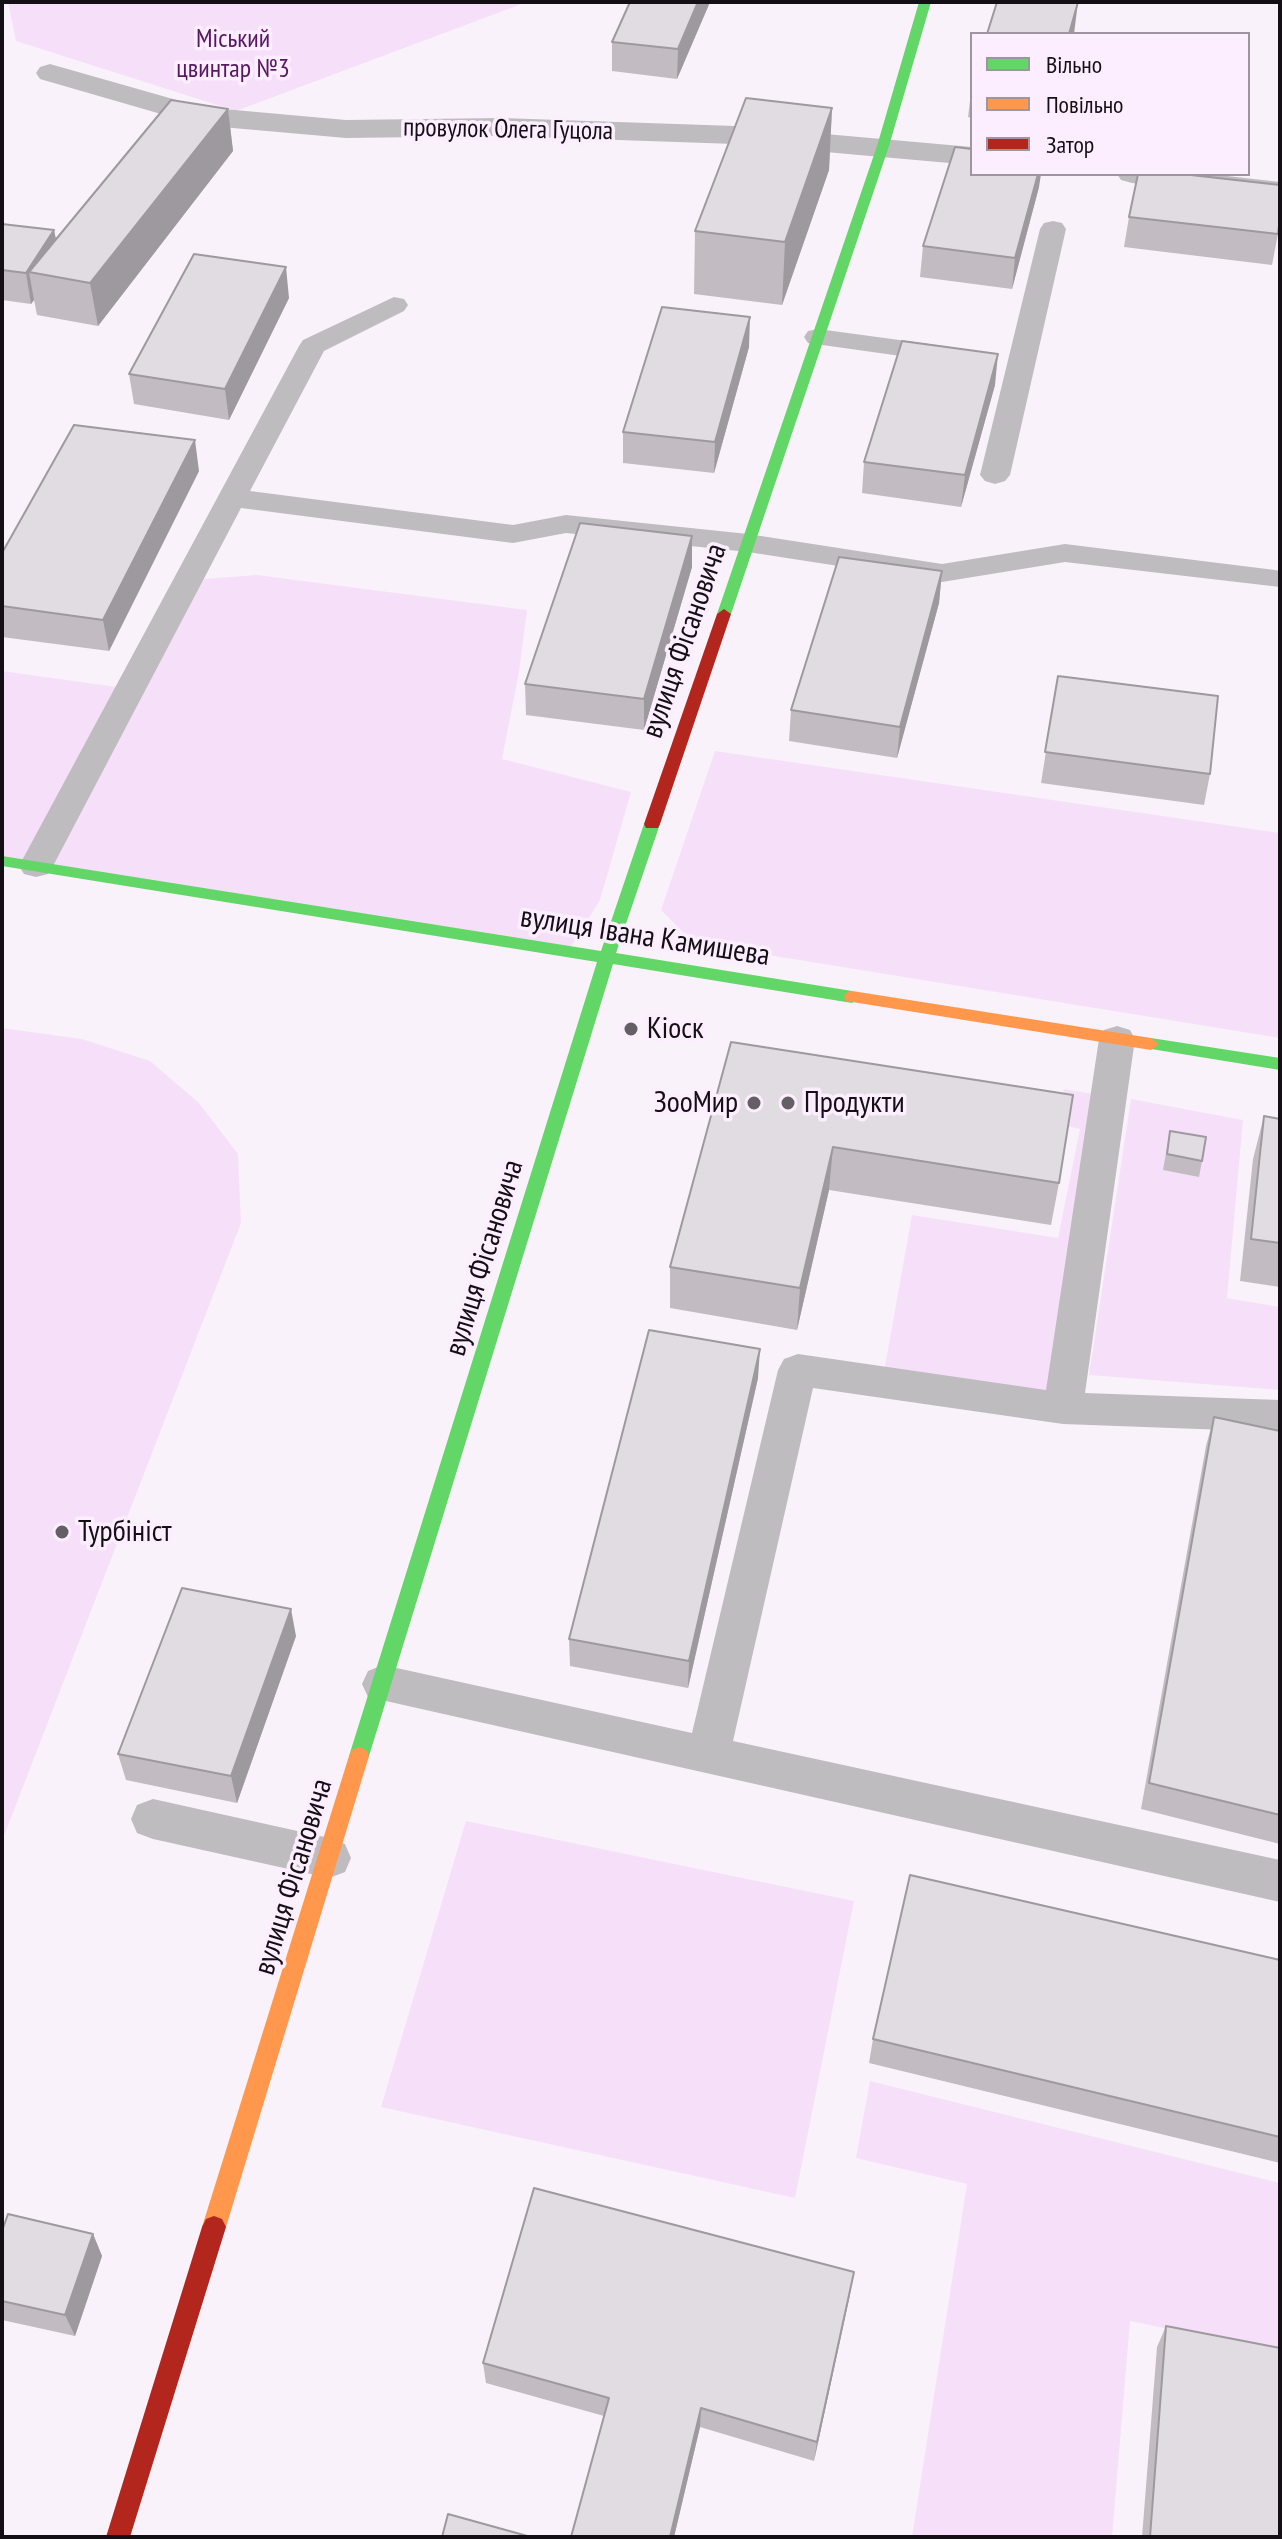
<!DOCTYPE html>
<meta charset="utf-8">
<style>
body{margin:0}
#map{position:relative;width:1282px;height:2539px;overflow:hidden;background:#f9f2fa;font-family:"PT Sans Narrow",sans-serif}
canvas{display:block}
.frame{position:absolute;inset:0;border:4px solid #140f15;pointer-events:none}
.legend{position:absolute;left:970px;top:32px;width:280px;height:144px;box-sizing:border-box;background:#fceefe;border:2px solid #9f95a1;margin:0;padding:10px 14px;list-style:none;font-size:24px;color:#140f15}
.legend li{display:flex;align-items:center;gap:16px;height:40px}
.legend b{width:40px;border:2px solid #9f95a1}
</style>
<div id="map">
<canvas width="1282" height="2539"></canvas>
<div class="frame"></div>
<ul class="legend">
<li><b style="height:10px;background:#63d668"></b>Вільно</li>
<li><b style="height:10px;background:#ff974d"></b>Повільно</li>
<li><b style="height:10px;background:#b3261e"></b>Затор</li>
</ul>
</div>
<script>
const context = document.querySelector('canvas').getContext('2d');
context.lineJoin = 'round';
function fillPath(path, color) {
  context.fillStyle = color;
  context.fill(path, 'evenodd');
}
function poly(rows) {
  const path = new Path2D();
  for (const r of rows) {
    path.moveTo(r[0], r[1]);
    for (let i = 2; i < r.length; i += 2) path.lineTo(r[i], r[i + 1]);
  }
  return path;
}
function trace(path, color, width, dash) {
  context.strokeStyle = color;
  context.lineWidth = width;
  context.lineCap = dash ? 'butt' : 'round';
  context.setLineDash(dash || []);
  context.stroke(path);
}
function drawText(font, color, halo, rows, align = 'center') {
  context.font = font + ' "PT Sans Narrow",sans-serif';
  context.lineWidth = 7;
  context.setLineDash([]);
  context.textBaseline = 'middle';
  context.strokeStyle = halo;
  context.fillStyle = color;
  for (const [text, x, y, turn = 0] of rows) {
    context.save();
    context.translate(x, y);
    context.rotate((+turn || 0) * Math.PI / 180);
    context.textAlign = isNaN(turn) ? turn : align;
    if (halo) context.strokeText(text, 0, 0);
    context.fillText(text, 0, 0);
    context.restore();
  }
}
fillPath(poly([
 [8,2,527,2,236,111,16,41],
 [257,575,527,610,519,672,502,759,631,792,600,900,567,953,2,861,2,671,131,689,189,580],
 [715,751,1280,833,1280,1038,694,943,661,910],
 [2,1028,82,1039,150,1061,199,1103,238,1154,241,1223,2,1841],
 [1064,1089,1099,1095,1050,1394,884,1372,912,1215,1058,1238,1080,1129,1057,1124],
 [1131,1099,1243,1120,1227,1298,1280,1307,1280,1390,1089,1375],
 [466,1821,854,1901,795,2198,381,2107],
 [870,2081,1280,2183,1280,2352,1130,2321,1112,2537,912,2537,967,2184,856,2158]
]), '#f6e0f9');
fillPath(poly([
 [1053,221,1062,223,1066,229,1010,475,1005,481,995,484,985,481,980,475,1040,229,1044,223,1053,221],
 [394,297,404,299,408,305,404,311,324,351,250,491,513,525,566,515,748,534,942,564,1065,544,1275,570,1280,571,1280,587,1065,562,942,582,748,552,566,533,513,543,241,508,53,866,48,874,36,877,24,874,19,866,299,346,303,340,394,297],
 [818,329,951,347,961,349,965,355,961,361,951,363,808,343,804,337,808,331,818,329],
 [1117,1026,1130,1030,1135,1039,1085,1393,1280,1400,1280,1432,1063,1424,813,1388,733,1741,1280,1860,1280,1902,368,1697,362,1684,368,1671,383,1665,692,1733,778,1370,784,1359,798,1354,1046,1390,1099,1039,1104,1030,1117,1026],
 [153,1799,329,1838,345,1844,351,1858,345,1872,329,1878,153,1839,137,1833,131,1819,137,1805,153,1799]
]), '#bfbcc0');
fillPath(poly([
 [50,64,201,107,346,120,501,118,735,126,972,147,972,165,735,144,501,136,346,138,199,125,40,79,36,73,40,67,50,64],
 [1117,174,1210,174,1280,182,1280,200,1132,183,1121,180,1117,174]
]), '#bfbcc0');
fillPath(poly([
 [919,2,931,2,889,146,731,614,729,617,719,617,717,614,877,146,919,2],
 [652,819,660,824,616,953,852,991,860,997,852,1003,613,964,369,1756,366,1762,359,1765,352,1762,349,1756,597,962,2,866,2,856,601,951,644,824,652,819],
 [1151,1038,1280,1058,1280,1070,1145,1048,1143,1044,1145,1040,1151,1038]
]), '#63d668');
fillPath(poly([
 [852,991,1151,1038,1159,1044,1151,1050,846,1001,844,997,846,993,852,991],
 [359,1747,366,1750,369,1756,226,2227,222,2235,214,2238,206,2235,202,2227,349,1756,352,1750,359,1747]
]), '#ff974d');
fillPath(poly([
 [724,609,731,614,660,824,658,828,646,828,644,824,717,614,724,609],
 [214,2216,222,2219,226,2227,130,2537,106,2537,202,2227,206,2219,214,2216]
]), '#b3261e');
fillPath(poly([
 [710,2,677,79,612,71,612,42],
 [972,84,972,118,968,117],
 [832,108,829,170,782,305,694,294,695,231],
 [228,109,233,151,98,326,37,315,34,300,31,304,2,300,2,224,54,230,56,239],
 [1039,187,1012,289,920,277,923,246],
 [1129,217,1278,234,1272,265,1124,247],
 [289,298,229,420,134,404,129,374],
 [749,347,714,473,623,463,623,432],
 [995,385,961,507,862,493,864,462],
 [199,471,109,651,2,637,2,553],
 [692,536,692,567,644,730,526,715,525,684],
 [942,571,939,603,897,758,789,741,791,710],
 [1058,676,1210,774,1204,805,1041,783],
 [731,1042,1059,1183,1051,1225,829,1190,797,1330,670,1308,670,1267],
 [1264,1116,1280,1119,1280,1287,1240,1281,1253,1159],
 [1170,1131,1202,1161,1199,1177,1163,1170],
 [758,1378,688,1688,570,1666,569,1639],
 [1214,1417,1280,1431,1280,1844,1141,1809,1206,1446],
 [296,1636,237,1803,126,1780,118,1754],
 [1280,1960,1280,2163,869,2063,873,2039],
 [2,2231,93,2234,102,2256,75,2336,2,2320],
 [850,2294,814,2461,700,2427,674,2537,571,2537,604,2416,486,2383,483,2363],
 [1166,2326,1280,2537,1142,2537,1157,2347]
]), '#c2bcc2');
fillPath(poly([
 [698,2,710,2,677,79,678,49],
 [1078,2,1074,34,1069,34],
 [832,108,829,170,782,305,785,242],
 [228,109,233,151,98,326,90,283],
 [1038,174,1041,174,1039,187,1012,289,1015,258],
 [54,230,60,260,29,272,34,300,31,304,26,273],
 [286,267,289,298,229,420,225,389],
 [750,317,749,347,714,473,715,442],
 [998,354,995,385,961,507,965,475],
 [195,440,199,471,109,651,103,620],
 [692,536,692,567,644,730,644,699],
 [942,571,939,603,897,758,900,727],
 [833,1147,829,1190,797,1330,800,1288],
 [760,1349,758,1378,688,1688,689,1661],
 [291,1609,296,1636,237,1803,231,1776],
 [93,2234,102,2256,75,2336,65,2315],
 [854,2272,850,2294,814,2461,817,2442],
 [701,2408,700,2427,674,2537,670,2537]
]), '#9e999e');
const building = poly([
 [630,2,698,2,678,49,612,42,630,2],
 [997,2,1078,2,1069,34,987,34,997,2],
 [746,98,832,108,785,242,695,231,746,98],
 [171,100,228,109,90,283,29,272,171,100],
 [955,147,972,149,972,174,1038,174,1015,258,923,246,955,147],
 [1138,174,1182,174,1280,185,1280,218,1278,234,1129,217,1138,174],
 [2,224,54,230,26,273,2,270,2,224],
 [194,254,286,267,225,389,129,374,194,254],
 [662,307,750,317,715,442,623,432,662,307],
 [902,341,998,354,965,475,864,462,902,341],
 [74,425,195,440,103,620,2,606,2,553,74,425],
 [580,523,692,536,644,699,525,684,580,523],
 [839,557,942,571,900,727,791,710,839,557],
 [1058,676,1218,696,1210,774,1045,752,1058,676],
 [731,1042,1073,1095,1059,1183,833,1147,800,1288,670,1267,731,1042],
 [1264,1116,1280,1119,1280,1243,1251,1239,1264,1116],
 [1170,1131,1206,1137,1202,1161,1167,1154,1170,1131],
 [649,1330,760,1349,689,1661,569,1639,649,1330],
 [1214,1417,1280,1431,1280,1815,1149,1783,1214,1417],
 [182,1588,291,1609,231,1776,118,1754,182,1588],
 [910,1875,1280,1960,1280,2137,873,2039,910,1875],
 [534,2188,854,2272,817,2442,701,2408,670,2537,571,2537,609,2398,483,2363,534,2188],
 [8,2214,93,2234,65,2315,2,2301,2,2231,8,2214],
 [1166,2326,1280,2348,1280,2537,1150,2537,1166,2326],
 [448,2514,531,2537,442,2537,448,2514]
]);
fillPath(building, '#e1dbe2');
trace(building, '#9e999e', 2);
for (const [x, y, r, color] of [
 [631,1029,8,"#645e65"],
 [754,1103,8,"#645e65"],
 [788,1103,8,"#645e65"],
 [62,1532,8,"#645e65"]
]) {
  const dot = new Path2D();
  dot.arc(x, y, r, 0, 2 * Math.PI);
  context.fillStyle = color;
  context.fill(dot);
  trace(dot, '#fceefe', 3);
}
drawText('26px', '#571761', '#fceefe', [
 ["Міський",233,40],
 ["цвинтар №3",233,70]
]);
drawText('26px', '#140f15', '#fceefe', [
 ["провулок Олега Гуцола",508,130,1]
]);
drawText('30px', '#140f15', '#fceefe', [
 ["вулиця Фісановича",685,641,-71],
 ["вулиця Івана Камишева",645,937,9],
 ["вулиця Фісановича",485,1258,-73],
 ["вулиця Фісановича",294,1877,-73]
]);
drawText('30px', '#140f15', '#fceefe', [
 ["Кіоск",647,1029],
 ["ЗооМир",738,1103,"right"],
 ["Продукти",804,1103],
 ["Турбініст",78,1532]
], 'left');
</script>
